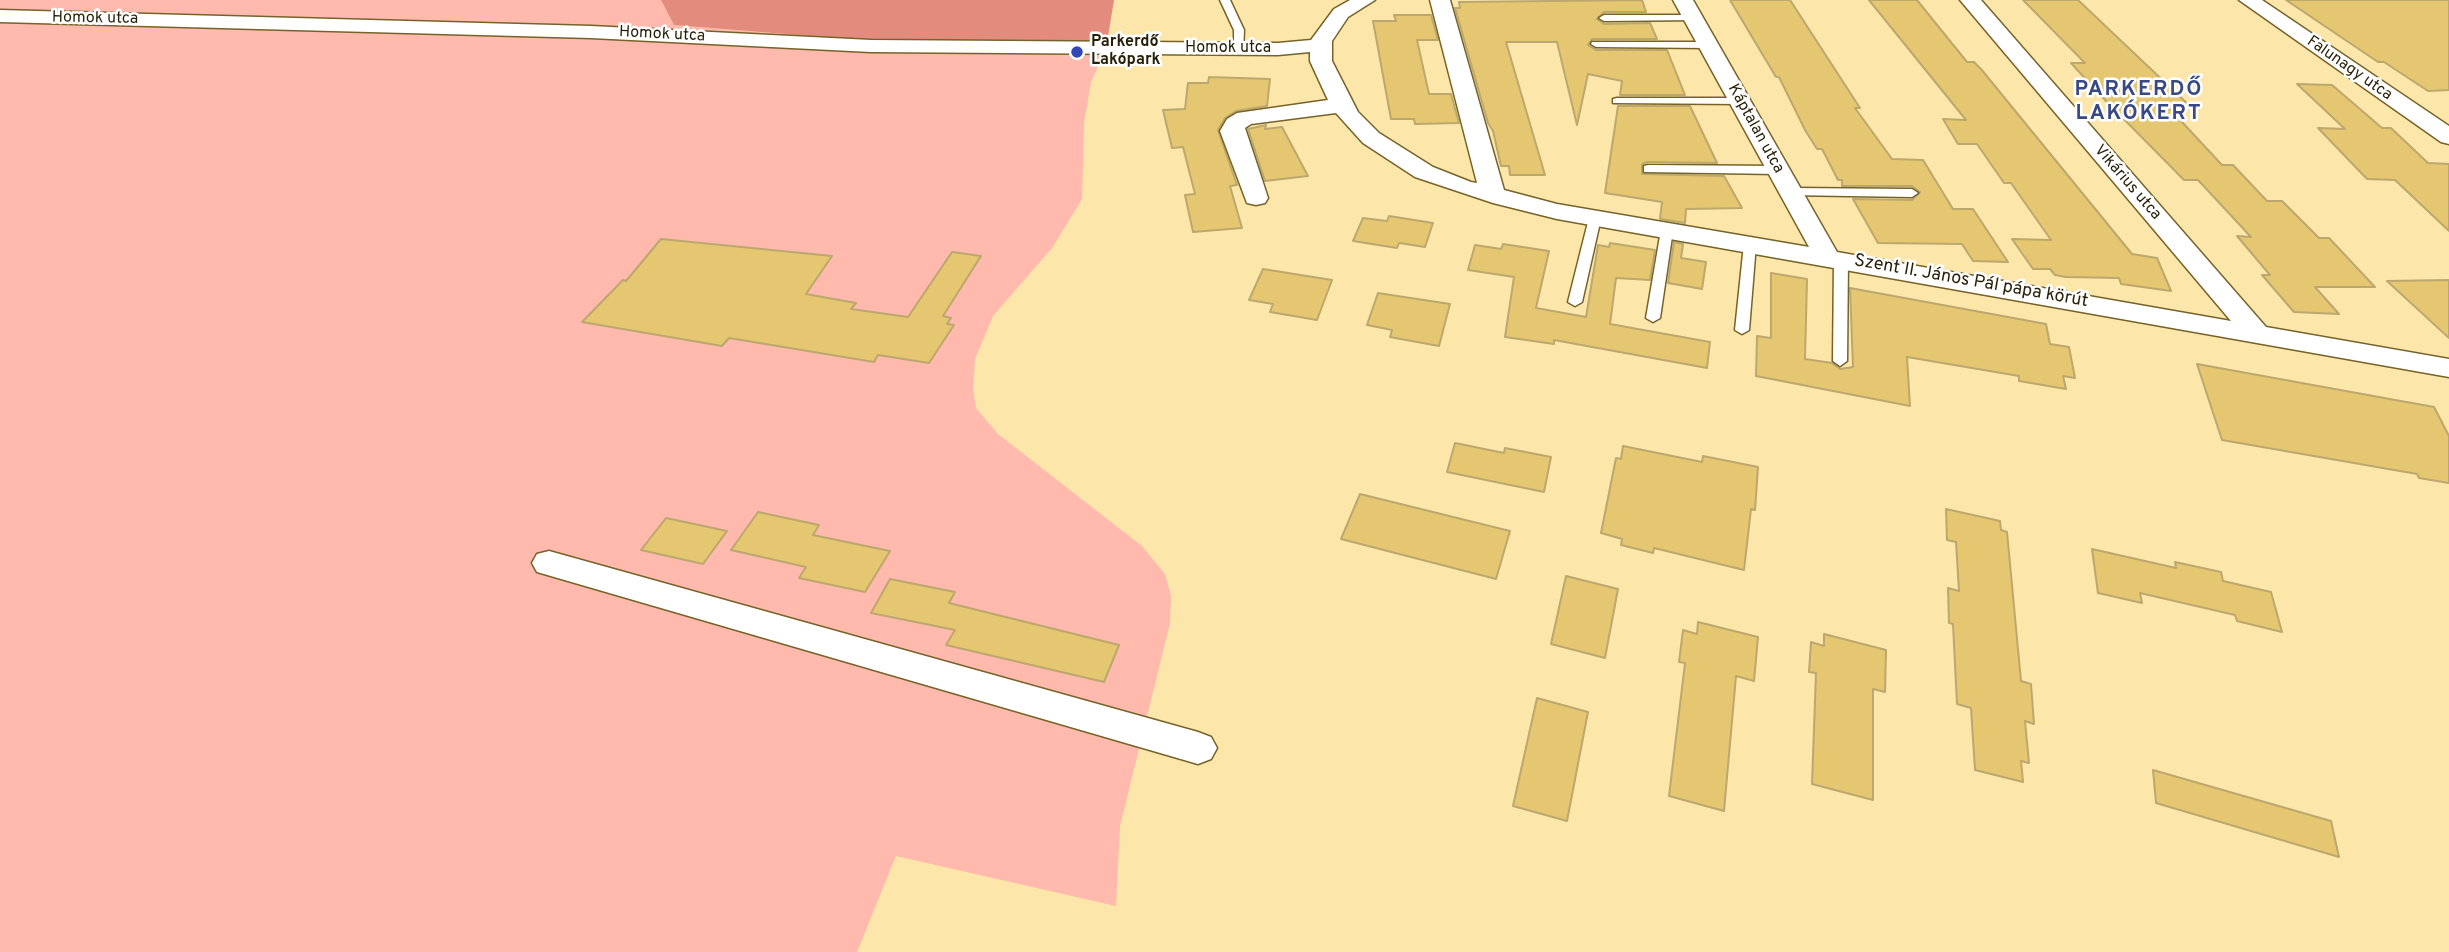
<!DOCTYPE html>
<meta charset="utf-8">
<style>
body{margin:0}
canvas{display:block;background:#fce6aa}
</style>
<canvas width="2449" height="952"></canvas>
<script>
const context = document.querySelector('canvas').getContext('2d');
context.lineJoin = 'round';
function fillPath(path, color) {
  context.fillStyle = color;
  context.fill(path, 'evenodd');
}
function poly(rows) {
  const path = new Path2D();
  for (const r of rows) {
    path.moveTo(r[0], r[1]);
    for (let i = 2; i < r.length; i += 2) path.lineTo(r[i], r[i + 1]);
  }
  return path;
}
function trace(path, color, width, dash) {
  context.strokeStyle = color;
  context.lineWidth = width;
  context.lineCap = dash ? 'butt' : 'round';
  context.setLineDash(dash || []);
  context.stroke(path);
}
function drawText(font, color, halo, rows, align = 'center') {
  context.font = font + ' Overpass,sans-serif';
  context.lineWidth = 5;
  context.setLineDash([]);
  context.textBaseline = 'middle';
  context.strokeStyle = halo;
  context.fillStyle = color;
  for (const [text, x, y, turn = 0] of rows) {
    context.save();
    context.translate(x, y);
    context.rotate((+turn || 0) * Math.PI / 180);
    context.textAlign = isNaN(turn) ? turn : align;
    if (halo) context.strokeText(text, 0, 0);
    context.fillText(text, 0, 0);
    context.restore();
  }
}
fillPath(poly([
 [0,0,661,0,674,25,847,39,1106,49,1091,82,1084,123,1082,199,1052,248,993,316,975,359,973,389,976,408,998,434,1142,546,1165,574,1171,596,1170,623,1120,826,1116,906,896,856,857,952,0,952]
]), '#ffb9ad');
fillPath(poly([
 [661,0,1114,0,1106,49,847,39,674,25]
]), '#e38c7d');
const building = poly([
 [1642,0,1646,12,1604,12,1597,19,1604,24,1650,23,1657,39,1592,39,1588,45,1596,50,1667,50,1685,95,1620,95,1622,81,1588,74,1577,125,1557,42,1506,42,1545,175,1510,175,1509,166,1501,166,1493,131,1488,123,1455,8,1460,8,1459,2,1642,0],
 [1730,0,1790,0,1860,108,1855,108,1892,159,1923,160,1953,209,1973,209,2008,262,1973,261,1962,244,1878,243,1853,199,1912,200,1920,192,1912,186,1842,186,1842,180,1838,180,1822,149,1817,149,1805,130,1779,77,1776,77,1730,0],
 [1869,0,1917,0,1967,62,1974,62,1981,69,2132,254,2157,258,2171,291,2121,284,2119,278,2066,277,2055,275,2050,269,2033,269,2012,239,2051,240,2011,183,2004,183,1977,144,1958,144,1943,119,1966,120,1869,0],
 [2023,0,2078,0,2192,108,2169,108,2222,165,2233,165,2267,201,2282,201,2319,238,2329,238,2375,287,2315,287,2339,314,2294,312,2262,275,2270,275,2237,236,2251,237,2198,180,2184,180,2101,96,2071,63,2085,63,2023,0],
 [2286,0,2449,0,2449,90,2428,91,2384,62,2378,62,2286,0],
 [1394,15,1431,15,1438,40,1417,40,1429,94,1451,94,1459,123,1415,124,1414,119,1391,119,1373,21,1396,21,1394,15],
 [1209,77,1270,79,1267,106,1236,111,1225,118,1218,130,1237,185,1230,186,1242,228,1193,232,1185,195,1195,194,1183,147,1172,148,1163,110,1185,109,1188,83,1208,83,1209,77],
 [2297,84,2332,85,2382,128,2391,128,2428,163,2449,164,2449,231,2395,180,2367,179,2318,128,2345,129,2297,84],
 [1618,106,1690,106,1717,163,1647,162,1642,164,1642,174,1724,176,1742,208,1686,209,1685,223,1660,219,1662,202,1605,193,1618,106],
 [1266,125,1265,129,1282,127,1308,176,1265,181,1248,129,1266,125],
 [1389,216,1433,223,1425,247,1399,243,1397,248,1353,241,1363,218,1387,221,1389,216],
 [661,239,832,256,806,294,856,303,851,309,908,317,952,252,981,256,943,316,951,318,947,324,954,325,929,363,878,355,874,362,729,338,722,346,582,322,623,280,626,281,661,239],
 [1674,242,1683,244,1681,258,1706,262,1702,289,1668,283,1674,242],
 [1610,243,1655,250,1650,280,1616,278,1610,324,1710,342,1707,368,1554,340,1554,344,1505,337,1514,277,1468,270,1475,245,1501,249,1503,244,1549,251,1536,308,1586,317,1598,245,1609,247,1610,243],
 [1263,269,1332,280,1317,320,1270,312,1273,304,1249,300,1263,269],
 [1771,273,1807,279,1805,359,1832,363,1840,369,1853,367,1850,288,2046,324,2050,344,2069,347,2075,378,2063,376,2066,389,2019,381,2019,376,1907,357,1910,406,1756,376,1757,336,1771,338,1771,273],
 [2449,280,2449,338,2387,281,2449,280],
 [1378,293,1450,304,1439,346,1390,337,1392,330,1367,325,1378,293],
 [2197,364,2434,407,2449,436,2449,483,2419,478,2417,474,2222,440,2197,364],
 [1455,443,1504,453,1505,448,1551,457,1544,492,1447,472,1455,443],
 [1623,446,1702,462,1703,456,1758,467,1755,510,1751,509,1744,570,1654,548,1653,553,1621,545,1622,539,1601,533,1616,458,1621,459,1623,446],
 [1360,494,1510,531,1496,579,1341,539,1360,494],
 [1946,509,2000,521,2001,530,2007,532,2021,681,2031,684,2034,724,2025,721,2029,763,2021,761,2023,782,1975,770,1971,708,1957,704,1953,624,1949,623,1948,588,1959,591,1956,542,1947,540,1946,509],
 [758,512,819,525,813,535,890,551,865,592,799,578,806,567,731,550,758,512],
 [666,518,727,531,703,564,641,550,666,518],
 [2092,549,2176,568,2175,562,2221,572,2223,581,2271,592,2282,632,2237,621,2235,615,2140,593,2142,603,2098,593,2092,549],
 [1566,576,1618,589,1605,658,1551,644,1566,576],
 [890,579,955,592,949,603,1119,645,1104,682,946,645,955,630,871,613,890,579],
 [1698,622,1758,637,1754,681,1736,676,1724,811,1669,796,1685,663,1679,662,1683,630,1697,634,1698,622],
 [1824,634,1886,650,1885,692,1873,689,1873,800,1812,784,1816,673,1809,672,1811,642,1824,646,1824,634],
 [1537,698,1588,712,1567,821,1513,806,1537,698],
 [2153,770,2331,821,2339,857,2156,803,2153,770]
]);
fillPath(building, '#e5c772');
trace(building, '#bca76e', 2);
const service = poly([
 [1220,0,1230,0,1244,30,1243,51,1234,49,1234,30,1220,0],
 [1694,15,1699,18,1698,20,1604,21,1599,18,1604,15,1694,15],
 [1592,42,1708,42,1713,45,1708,48,1596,47,1591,44,1592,42],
 [1617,98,1740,98,1746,101,1740,104,1613,103,1613,99,1617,98],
 [1648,165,1778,166,1784,170,1778,174,1644,172,1644,166,1648,165],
 [1791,188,1912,189,1918,193,1912,197,1787,195,1785,192,1791,188],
 [1595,214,1601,218,1582,302,1575,306,1568,302,1589,218,1595,214],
 [1667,226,1673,230,1660,318,1653,322,1646,318,1661,230,1667,226],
 [1750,240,1756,244,1749,330,1742,334,1735,330,1744,244,1750,240],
 [1841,255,1848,259,1847,361,1840,366,1833,361,1834,259,1841,255]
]);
const minor = poly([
 [1350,0,1375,0,1348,17,1332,41,1332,61,1358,112,1379,133,1433,167,1471,182,1477,183,1430,0,1450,0,1504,190,1557,204,1809,247,1673,0,1693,0,1837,252,2231,321,1960,0,1981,0,2266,327,2449,359,2449,377,1557,219,1493,203,1415,177,1363,143,1336,113,1251,124,1245,128,1268,198,1265,203,1256,205,1247,203,1220,131,1227,119,1237,113,1328,100,1310,61,1310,52,1278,55,871,52,591,38,0,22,0,10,591,26,871,40,1278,43,1311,40,1334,9,1350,0],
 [2239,0,2262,0,2449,126,2449,144,2441,142,2239,0],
 [549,551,1198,732,1211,737,1217,748,1211,759,1198,764,537,572,532,563,537,554,549,551]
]);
trace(service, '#766329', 3);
trace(minor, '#766329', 3);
fillPath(service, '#fff');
fillPath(minor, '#fff');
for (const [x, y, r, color] of [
 [1077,52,7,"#3447b9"]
]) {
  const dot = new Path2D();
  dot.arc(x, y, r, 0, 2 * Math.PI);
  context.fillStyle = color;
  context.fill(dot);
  trace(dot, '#fff', 2.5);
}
drawText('16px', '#271f07', '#fff', [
 ["Homok utca",95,19,1],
 ["Homok utca",662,35,3],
 ["Homok utca",1228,49],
 ["Falunagy utca",2349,69,35],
 ["Káptalan utca",1755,129,61],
 ["Vikárius utca",2127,183,49]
]);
drawText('bold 16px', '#271f07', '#fff', [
 ["Parkerdő",1091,43],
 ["Lakópark",1091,61]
], 'left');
drawText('18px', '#271f07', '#fff', [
 ["Szent II. János Pál pápa körút",1971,282,10]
]);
context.letterSpacing = '2px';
drawText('bold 21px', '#394984', '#fff', [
 ["PARKERDŐ",2139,91],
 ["LAKÓKERT",2139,115]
]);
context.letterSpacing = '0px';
</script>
